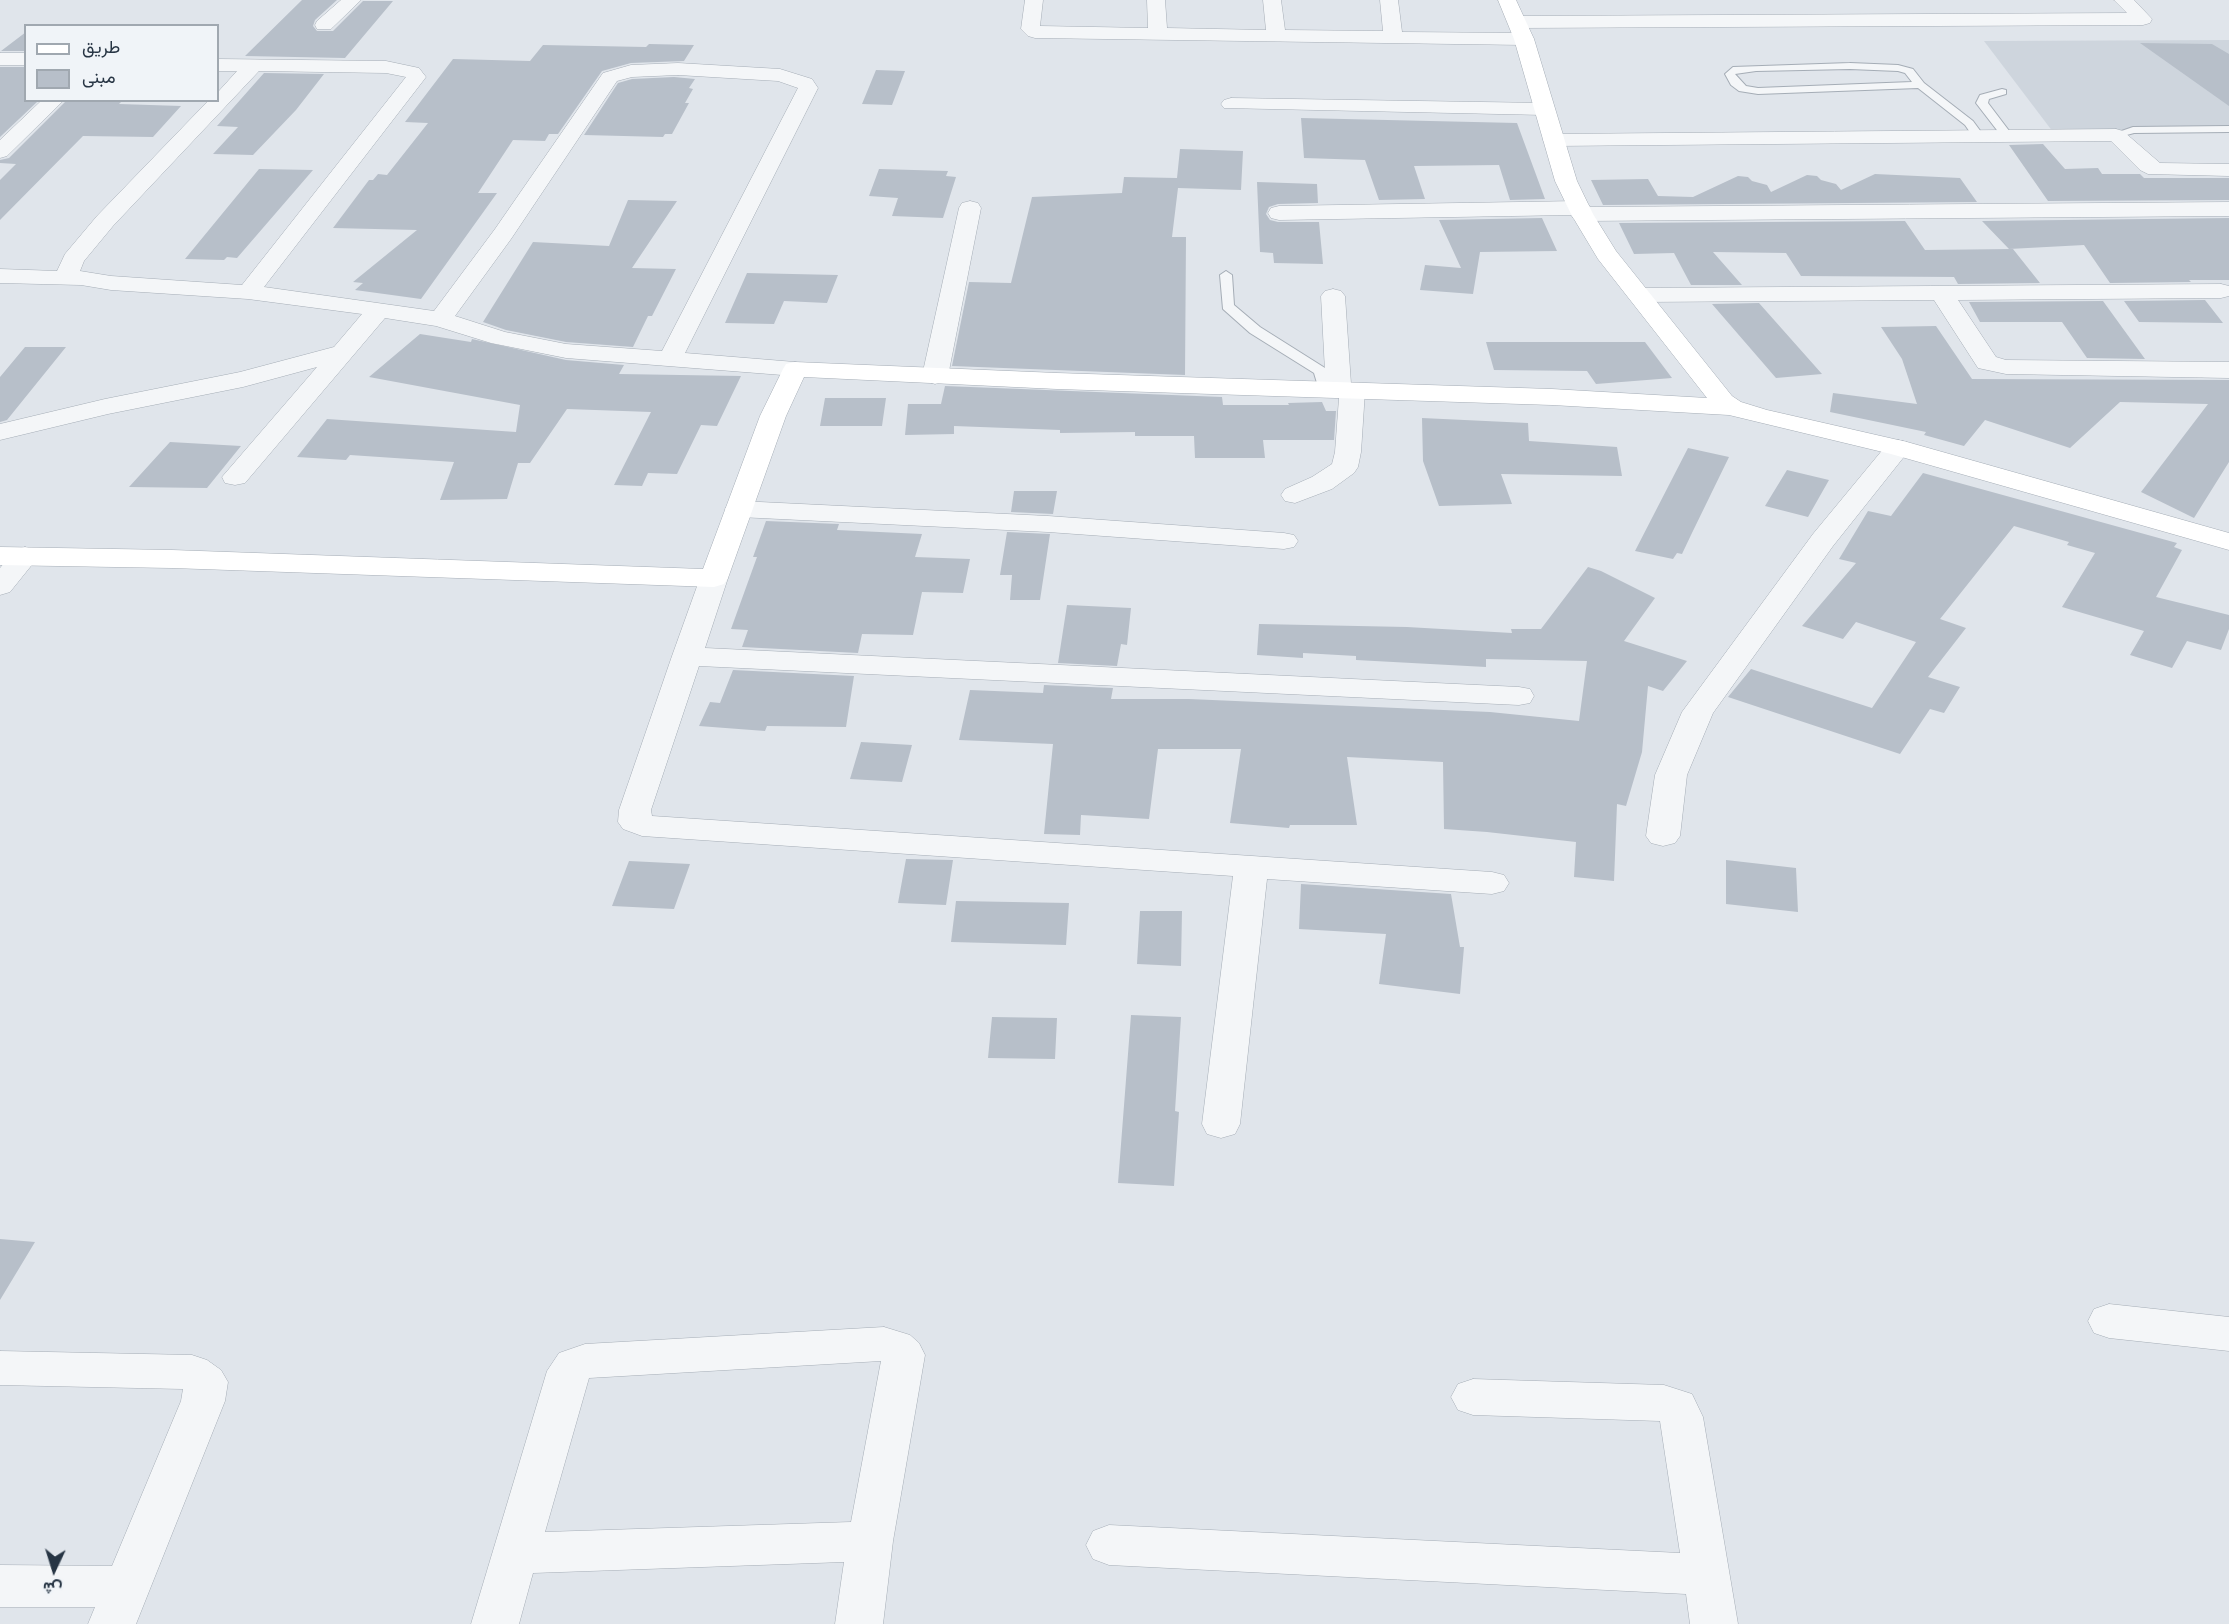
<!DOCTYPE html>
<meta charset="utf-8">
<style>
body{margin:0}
#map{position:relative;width:2229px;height:1624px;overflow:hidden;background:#e0e5eb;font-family:"Space Grotesk",Vazirmatn,sans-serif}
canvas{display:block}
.legend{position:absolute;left:24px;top:24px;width:195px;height:78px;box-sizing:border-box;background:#f0f4f8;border:2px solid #a0a8b0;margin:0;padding:8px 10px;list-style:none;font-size:18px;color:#273544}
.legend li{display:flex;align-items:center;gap:12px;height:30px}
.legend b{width:30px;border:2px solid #a0a8b0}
.north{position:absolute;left:24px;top:1540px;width:60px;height:60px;-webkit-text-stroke:4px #f0f4f8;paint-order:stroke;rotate:184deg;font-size:16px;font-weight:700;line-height:24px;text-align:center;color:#273544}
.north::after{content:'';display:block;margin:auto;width:21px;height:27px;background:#273544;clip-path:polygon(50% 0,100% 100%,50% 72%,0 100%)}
</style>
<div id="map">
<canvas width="2229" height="1624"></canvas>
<ul class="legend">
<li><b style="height:8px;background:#fff"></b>طريق</li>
<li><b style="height:16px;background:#b7bfc9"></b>مبنى</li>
</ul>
<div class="north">ش</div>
</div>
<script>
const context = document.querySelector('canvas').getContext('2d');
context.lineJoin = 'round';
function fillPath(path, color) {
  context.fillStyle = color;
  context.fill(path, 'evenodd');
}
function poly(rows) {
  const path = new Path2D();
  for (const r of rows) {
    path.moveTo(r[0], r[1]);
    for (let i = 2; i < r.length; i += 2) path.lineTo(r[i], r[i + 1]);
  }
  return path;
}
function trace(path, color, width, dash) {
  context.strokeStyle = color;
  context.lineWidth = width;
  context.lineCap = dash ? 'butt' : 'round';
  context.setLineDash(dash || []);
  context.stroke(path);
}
fillPath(poly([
 [2229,40,2229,133,2053,132,1984,41]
]), '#ced5dd');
fillPath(poly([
 [302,0,337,0,315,20,313,26,317,31,333,31,363,1,393,1,345,58,245,56],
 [26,32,26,51,1,51],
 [2140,43,2212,44,2229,54,2229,106],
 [649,44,694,45,684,61,631,63,602,71,558,134,549,134,545,141,513,140,478,193,497,193,421,299,355,290,363,283,353,282,417,230,333,228,369,180,373,180,378,174,387,175,428,123,405,122,453,59,530,61,543,45,646,47],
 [0,67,26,67,26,102,37,102,0,137],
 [876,70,905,71,892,105,862,104],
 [264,73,324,74,296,110,253,155,213,154,238,127,217,126],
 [674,77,695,79,689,88,693,89,685,103,689,103,672,134,665,134,663,137,584,135,618,83,632,79],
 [70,100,123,100,119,104,181,106,153,137,83,136,0,220,0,180,16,164,0,163,0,160,9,158,65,102],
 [1301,118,1517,123,1545,199,1510,200,1499,165,1414,166,1425,199,1379,200,1365,160,1304,158],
 [2043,144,2065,169,2098,168,2102,174,2140,174,2144,178,2229,178,2229,200,2048,201,2009,145],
 [1180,149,1243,151,1241,190,1178,188,1172,237,1186,237,1185,375,952,366,969,282,1011,283,1032,197,1122,193,1124,177,1177,178],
 [259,169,313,170,237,258,227,257,224,260,185,259],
 [879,169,948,171,946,176,956,177,943,218,892,216,898,198,869,196],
 [1875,174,1960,178,1977,202,1603,205,1591,180,1648,179,1658,196,1693,197,1738,176,1748,177,1752,181,1767,185,1771,192,1807,175,1817,176,1821,180,1836,184,1841,190],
 [1257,182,1317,184,1318,203,1278,204,1269,207,1266,214,1270,220,1278,222,1319,222,1323,264,1274,263,1273,253,1260,252],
 [628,200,677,201,632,268,676,269,652,316,648,316,633,347,566,342,506,330,483,322,533,242,609,246],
 [1542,218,1557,251,1480,252,1473,294,1420,290,1425,265,1461,268,1439,220],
 [2229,218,2229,280,2189,280,2191,282,2110,283,2084,245,2009,249,1982,221],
 [1905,221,1925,250,2013,249,2040,283,1958,284,1954,277,1801,276,1786,253,1713,252,1742,285,1691,285,1674,253,1634,254,1619,223],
 [747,273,838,275,827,303,784,301,774,324,725,323],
 [2205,300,2223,323,2139,322,2124,301],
 [2103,301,2145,359,2087,358,2062,322,1980,322,1969,302],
 [1759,303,1822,374,1776,378,1712,304],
 [1936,326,1972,379,2229,380,2229,462,2194,518,2141,492,2208,404,2120,402,2070,448,1985,420,1964,446,1924,435,1926,432,1830,412,1833,393,1917,404,1902,359,1881,327],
 [420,334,471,342,472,339,566,360,624,365,619,374,741,376,717,426,701,425,677,474,648,473,642,486,614,485,651,412,567,409,530,463,518,463,507,499,440,500,454,462,350,455,346,460,297,457,327,419,516,432,520,405,369,377],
 [1486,342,1645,342,1672,378,1596,384,1587,371,1494,370],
 [25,347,66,347,7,420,0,422,0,377],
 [945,386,1222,397,1223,405,1289,405,1288,403,1322,402,1326,411,1336,411,1334,440,1263,440,1265,458,1195,458,1194,436,1135,436,1135,432,1060,433,1060,430,954,426,954,434,905,435,908,404,941,404],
 [825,398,886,398,882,426,820,426],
 [1422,418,1528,423,1529,441,1617,447,1622,476,1501,474,1512,504,1439,506,1423,461],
 [170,442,241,446,207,488,129,487],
 [1688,448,1729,457,1691,535,1682,554,1677,553,1673,559,1635,551],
 [1787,470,1829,480,1808,517,1765,506],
 [1923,473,2177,543,2174,547,2182,550,2156,597,2229,615,2229,629,2221,650,2187,641,2172,668,2130,655,2144,631,2062,607,2095,553,2067,545,2069,542,2014,526,1940,619,1966,628,1928,677,1960,687,1944,713,1930,709,1900,754,1728,697,1751,669,1872,708,1916,642,1856,622,1843,639,1802,626,1856,563,1839,559,1868,511,1891,516],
 [1014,491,1057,491,1053,514,1011,512],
 [766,521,839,524,837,530,922,534,915,557,970,559,963,593,922,592,913,635,862,634,858,653,742,647,748,630,731,629,757,557,753,557],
 [1007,532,1050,534,1040,600,1010,600,1012,575,1000,575],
 [1588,567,1601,571,1655,598,1624,641,1687,661,1663,691,1648,686,1642,752,1626,806,1617,804,1614,881,1574,877,1576,842,1487,832,1444,829,1443,762,1347,757,1357,825,1290,825,1289,828,1230,823,1241,749,1158,749,1149,819,1081,815,1080,835,1044,834,1053,744,959,740,970,690,1043,693,1044,685,1113,688,1111,699,1189,699,1490,712,1579,721,1587,661,1486,659,1486,667,1356,660,1356,656,1303,653,1303,658,1257,655,1259,624,1407,627,1512,633,1511,629,1541,629],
 [1067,605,1131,608,1127,645,1121,644,1117,666,1058,663],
 [733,670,854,676,846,727,767,726,765,731,699,726,710,702,720,703],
 [861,742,912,745,902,782,850,779],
 [906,859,953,860,946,905,898,903],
 [1726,860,1796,868,1798,912,1726,904],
 [629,861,690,864,674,909,612,906],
 [1301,884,1451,894,1460,947,1464,947,1460,994,1379,984,1386,934,1299,929],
 [956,901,1069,903,1066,945,951,942],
 [1140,911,1182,911,1181,966,1137,964],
 [1131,1015,1181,1017,1175,1111,1179,1112,1174,1186,1118,1183],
 [992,1017,1057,1018,1055,1059,988,1058],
 [0,1239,35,1242,0,1300]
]), '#b7bfc9');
const lane = poly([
 [1850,63,1898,65,1913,69,1924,83,1973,121,1984,136,1978,139,1974,138,1965,125,1918,88,1758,94,1739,91,1731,85,1725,74,1733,67,1850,63],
 [1850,69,1898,71,1905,73,1912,82,1758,88,1746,86,1735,74,1756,71,1850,69],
 [2002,89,2006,90,2006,94,1989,99,1988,103,2013,136,2007,139,2003,138,1976,103,1980,95,2002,89],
 [2229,126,2229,132,2134,133,2116,138,2110,135,2133,127,2229,126],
 [1226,271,1232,275,1234,305,1260,327,1325,368,1332,390,1330,393,1320,393,1314,373,1250,333,1223,309,1220,275,1226,271]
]);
const street = poly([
 [341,0,361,0,331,29,317,29,315,25,317,21,341,0],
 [1025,0,1043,0,1040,26,1148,28,1147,0,1165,0,1167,28,1266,30,1263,0,1281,0,1285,30,1383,31,1380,0,1398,0,1402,32,1524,33,1531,35,1534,39,1531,43,1524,45,1035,38,1028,36,1021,29,1025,0],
 [2114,0,2134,0,2152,19,2150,23,2143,25,1517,28,1510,26,1508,22,1510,18,1517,16,2127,13,2114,0],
 [0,53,26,53,26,65,0,65,0,53],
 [218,59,386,61,419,68,426,77,423,81,264,287,434,311,495,229,603,73,631,65,678,63,780,69,812,79,818,88,685,353,795,362,804,364,807,369,804,374,795,376,566,358,491,343,436,326,385,318,245,483,235,485,225,483,222,477,317,367,243,387,108,414,0,440,0,424,105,399,240,372,334,347,362,314,248,299,111,290,81,285,0,283,0,269,57,271,65,254,97,216,209,100,218,100,218,92,237,71,218,71,218,59],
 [259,71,386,73,406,77,242,285,111,276,80,271,84,261,113,226,259,71],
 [678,75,778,81,798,88,662,351,566,344,505,332,455,316,511,239,617,81,632,77,678,75],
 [1231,98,1544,103,1551,105,1554,109,1551,113,1544,115,1224,108,1221,104,1224,100,1231,98],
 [42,100,64,100,7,156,0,158,0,140,42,100],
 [2116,129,2123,131,2160,163,2229,164,2229,176,2148,174,2140,170,2111,141,1553,146,1546,144,1543,140,1546,136,1553,134,2116,129],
 [970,201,978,203,981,208,948,376,944,381,935,384,926,381,922,376,959,208,962,203,970,201],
 [1579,201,1587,203,1590,207,2229,202,2229,216,1582,221,1574,219,1571,215,1279,220,1271,218,1268,213,1271,208,1279,206,1579,201],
 [2221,284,2229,286,2229,296,2221,298,1958,300,1996,357,2006,360,2229,362,2229,378,2006,374,1978,368,1934,300,1640,302,1632,300,1628,295,1632,290,1640,288,2221,284],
 [1333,289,1341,291,1345,296,1351,384,1361,386,1365,391,1361,452,1358,467,1354,473,1332,489,1295,503,1285,501,1281,495,1285,489,1312,477,1332,464,1335,452,1339,398,1330,395,1326,390,1321,296,1325,291,1333,289],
 [1898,440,1907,442,1911,448,1833,546,1713,713,1687,775,1680,836,1675,843,1663,846,1651,843,1646,836,1655,775,1682,712,1813,534,1889,442,1898,440],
 [739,501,1048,516,1284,533,1294,535,1298,541,1294,547,1284,549,1048,532,739,517,729,515,725,509,729,503,739,501],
 [25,547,35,550,39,556,10,592,0,595,0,568,15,550,25,547],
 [714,569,724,572,728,578,705,648,1519,687,1530,689,1534,696,1530,703,1519,705,699,666,651,810,652,816,1492,872,1504,875,1509,883,1504,891,1492,894,1267,879,1240,1124,1235,1134,1221,1138,1207,1134,1202,1124,1233,876,642,836,623,829,618,822,619,810,672,656,700,578,704,572,714,569],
 [2109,1304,2229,1317,2229,1351,2109,1338,2094,1333,2088,1321,2094,1309,2109,1304],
 [884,1327,910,1335,919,1343,925,1355,893,1541,883,1624,835,1624,844,1562,533,1573,519,1624,471,1624,547,1371,559,1353,585,1344,884,1327],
 [881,1361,851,1522,545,1532,589,1378,881,1361],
 [0,1351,192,1355,207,1360,221,1370,228,1382,225,1401,136,1624,88,1624,95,1607,0,1607,0,1565,112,1566,181,1401,183,1389,0,1385,0,1351],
 [1473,1379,1664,1385,1692,1394,1703,1417,1738,1624,1690,1624,1686,1594,1109,1565,1093,1559,1086,1545,1093,1531,1109,1525,1680,1553,1660,1421,1473,1415,1458,1410,1451,1397,1458,1384,1473,1379]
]);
const secondary = poly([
 [1498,0,1516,0,1534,39,1577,181,1593,214,1616,251,1732,396,1741,402,1767,410,1907,442,2229,533,2229,550,1891,454,1729,415,1552,405,1057,389,804,377,786,416,728,578,724,584,714,587,172,568,0,565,0,547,172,550,703,569,760,416,783,369,786,364,795,362,1057,373,1552,389,1707,398,1598,259,1571,214,1555,181,1514,39,1498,0]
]);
trace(lane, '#a5adb6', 2);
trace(street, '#a5adb6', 1);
trace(secondary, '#a5adb6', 1);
fillPath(lane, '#f4f6f8');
fillPath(street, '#f4f6f8');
fillPath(secondary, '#fff');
</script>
